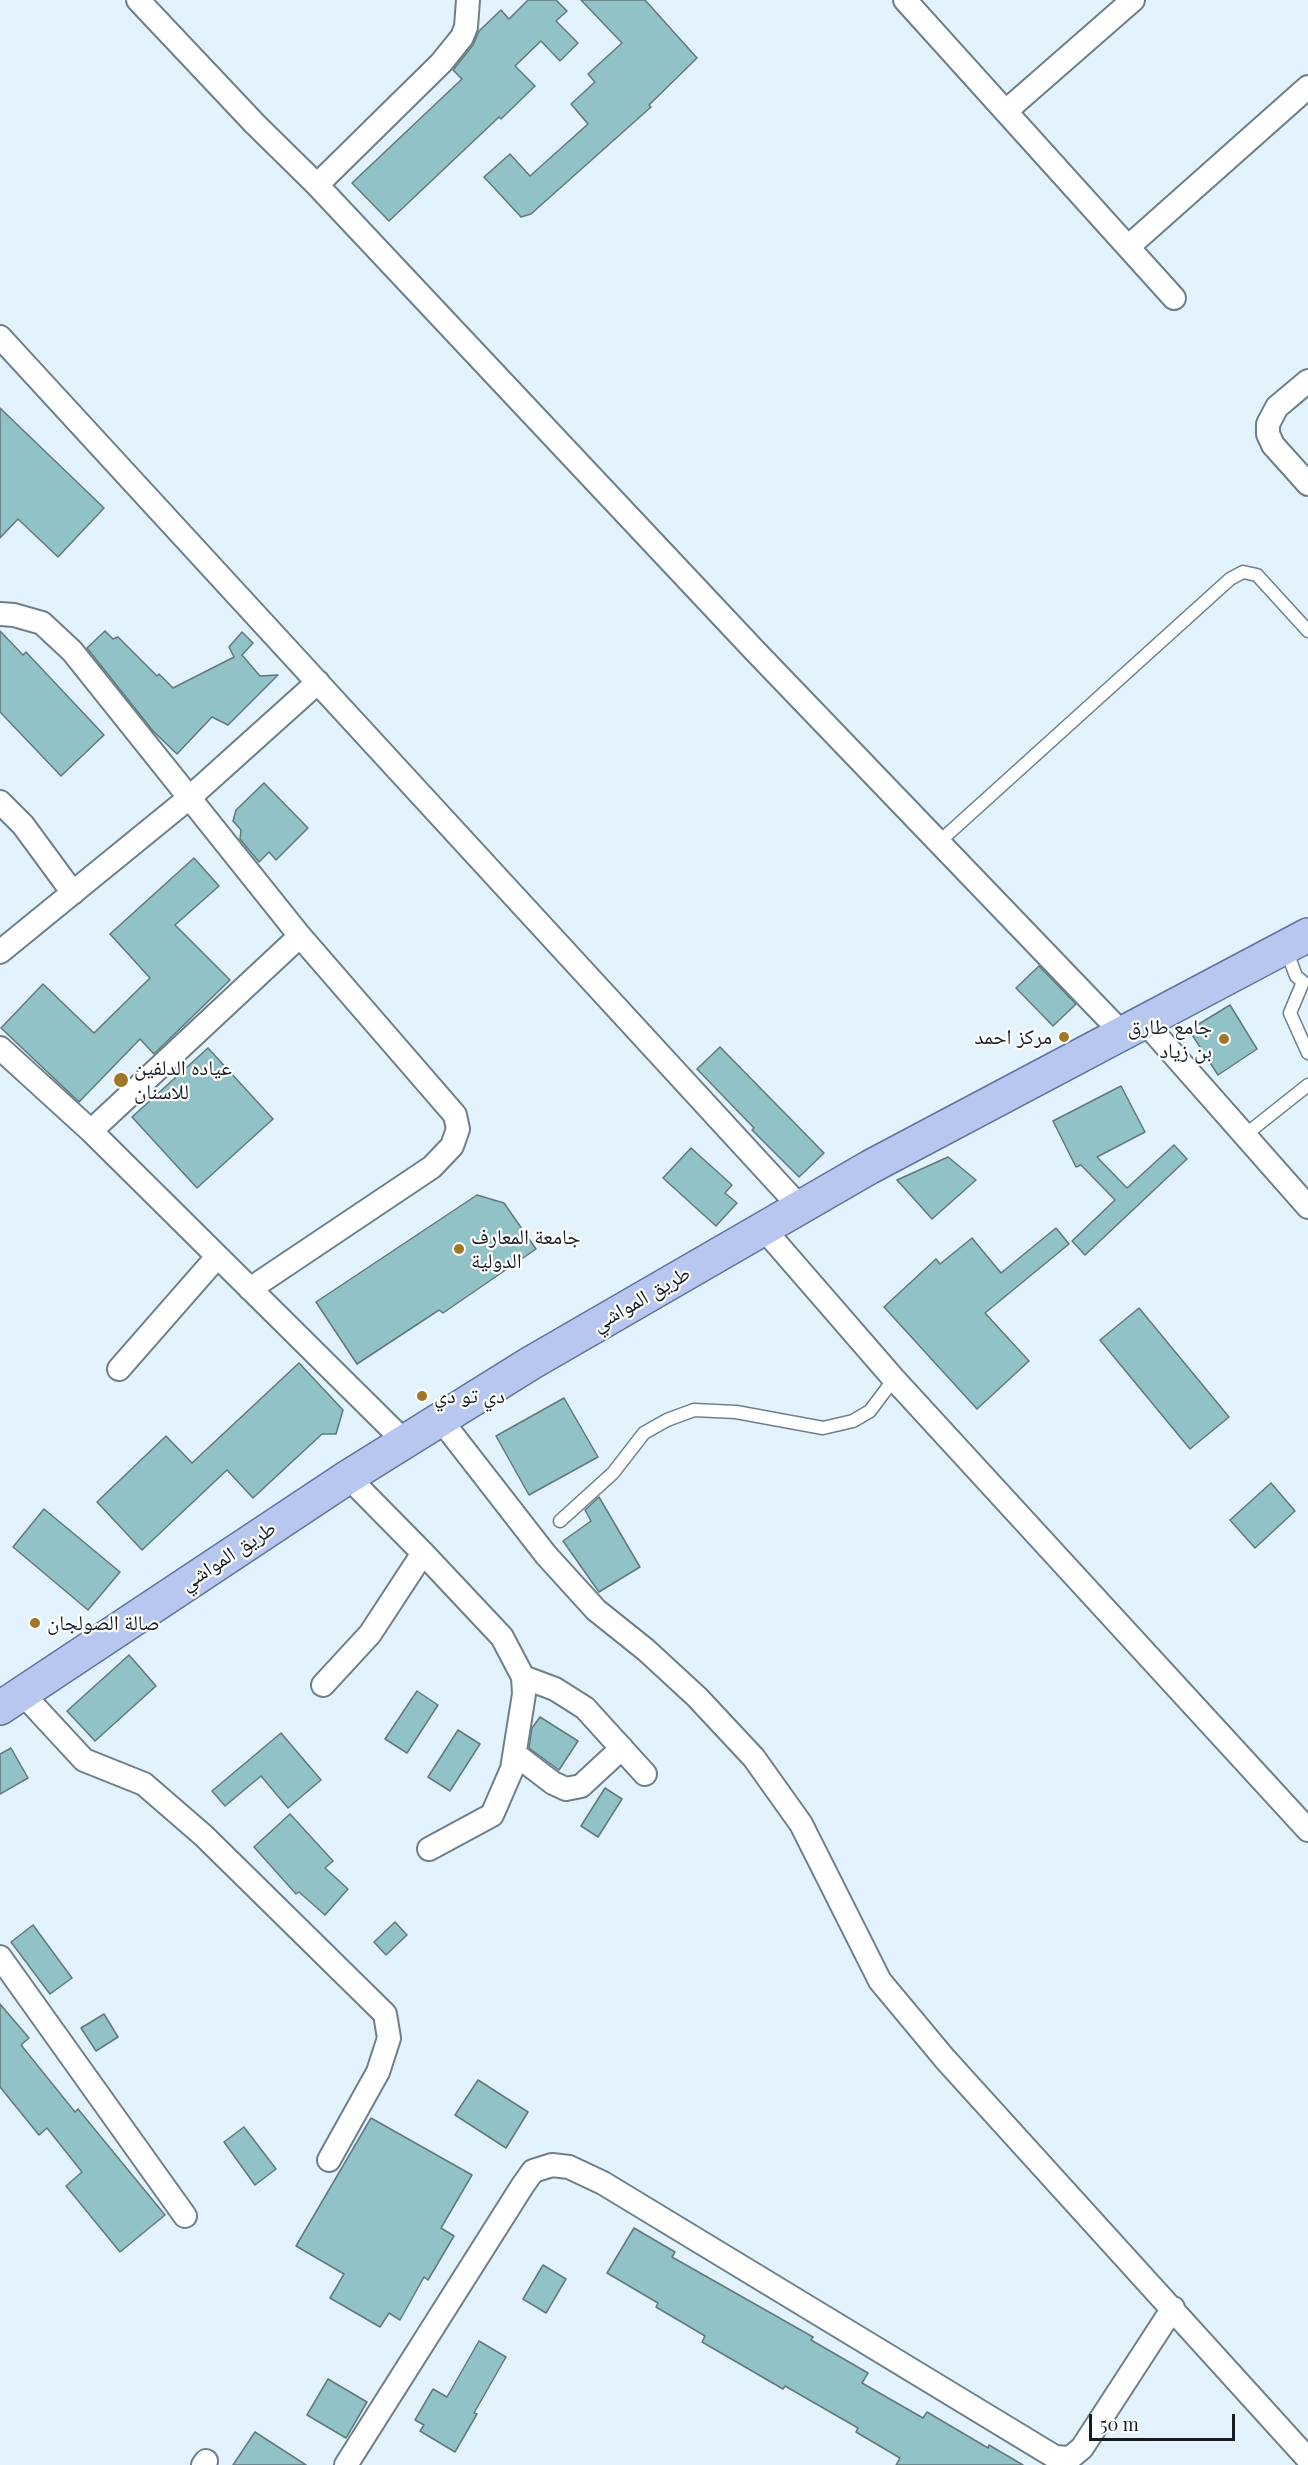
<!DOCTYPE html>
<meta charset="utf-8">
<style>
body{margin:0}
#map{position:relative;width:1308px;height:2465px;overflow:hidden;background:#e3f3fd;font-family:"Playfair Display",serif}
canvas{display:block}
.scale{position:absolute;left:1089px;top:2414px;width:146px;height:27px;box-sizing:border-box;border:3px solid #151c21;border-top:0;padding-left:8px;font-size:18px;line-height:21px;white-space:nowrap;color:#151c21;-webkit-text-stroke:4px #fdfdfd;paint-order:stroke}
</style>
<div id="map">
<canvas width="1308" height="2465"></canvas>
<div class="scale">50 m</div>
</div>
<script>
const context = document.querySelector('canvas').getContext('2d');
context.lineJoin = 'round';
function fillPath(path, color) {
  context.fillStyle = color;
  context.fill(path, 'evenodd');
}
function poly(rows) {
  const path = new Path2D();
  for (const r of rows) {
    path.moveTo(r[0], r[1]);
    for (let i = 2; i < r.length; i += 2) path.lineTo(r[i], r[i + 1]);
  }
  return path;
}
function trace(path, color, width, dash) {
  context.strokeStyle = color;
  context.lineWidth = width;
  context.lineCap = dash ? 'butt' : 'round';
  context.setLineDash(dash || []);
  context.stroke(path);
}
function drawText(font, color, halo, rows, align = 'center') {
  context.font = font + ' "Playfair Display","Noto Naskh Arabic",serif';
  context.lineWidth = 4.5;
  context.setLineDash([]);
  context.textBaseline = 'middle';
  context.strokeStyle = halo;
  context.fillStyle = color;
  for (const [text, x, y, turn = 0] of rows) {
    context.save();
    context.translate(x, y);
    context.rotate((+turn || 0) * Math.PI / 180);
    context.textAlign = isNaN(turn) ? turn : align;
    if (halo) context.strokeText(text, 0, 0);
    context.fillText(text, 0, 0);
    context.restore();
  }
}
const building = poly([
 [528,0,556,0,567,11,556,21,578,43,560,61,541,41,515,66,535,86,501,119,499,117,389,221,352,183,462,79,453,70,473,45,479,31,501,10,509,19,528,0],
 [581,0,645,0,697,58,649,105,651,107,531,214,521,217,484,177,510,154,530,176,588,124,571,104,595,82,588,74,622,43,581,0],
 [0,408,104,508,58,557,18,519,0,538,0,408],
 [0,631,23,655,26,652,104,735,61,776,0,712,0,631],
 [105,631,113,639,118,637,157,676,159,674,173,688,234,657,229,647,242,632,253,643,242,655,260,676,278,675,228,725,212,717,177,754,153,731,87,648,105,631],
 [264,783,308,828,276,860,269,852,259,862,240,839,241,830,233,821,236,810,264,783],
 [194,858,219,886,175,925,230,980,154,1054,140,1039,79,1102,1,1028,43,984,94,1033,150,978,110,934,194,858],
 [1039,966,1076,1004,1053,1026,1016,988,1039,966],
 [1230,1005,1257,1049,1218,1075,1189,1030,1230,1005],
 [720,1047,824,1153,799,1177,752,1130,754,1128,697,1069,720,1047],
 [208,1048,273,1119,197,1188,132,1117,208,1048],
 [1121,1086,1145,1132,1097,1157,1127,1188,1174,1145,1187,1159,1085,1255,1072,1241,1115,1200,1081,1165,1076,1167,1053,1121,1121,1086],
 [691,1148,732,1185,725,1193,737,1203,716,1226,663,1178,691,1148],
 [948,1157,976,1180,932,1219,897,1180,948,1157],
 [477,1195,504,1203,536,1249,443,1313,439,1310,357,1364,316,1302,477,1195],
 [1056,1228,1069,1244,985,1313,1029,1361,977,1409,884,1307,936,1259,940,1264,972,1238,1001,1273,1056,1228],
 [1139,1308,1229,1417,1190,1449,1100,1340,1139,1308],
 [299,1363,343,1410,336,1434,322,1434,253,1498,227,1470,142,1550,97,1502,166,1436,192,1463,299,1363],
 [564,1398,598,1457,529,1495,496,1436,564,1398],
 [1271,1483,1295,1511,1255,1548,1230,1520,1271,1483],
 [599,1497,640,1567,599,1592,563,1541,591,1521,585,1510,599,1497],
 [44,1509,120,1572,88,1610,13,1547,44,1509],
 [129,1655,156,1686,95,1741,67,1711,129,1655],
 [417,1691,438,1705,407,1753,385,1739,417,1691],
 [540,1717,578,1741,559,1770,529,1748,532,1728,540,1717],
 [458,1730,480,1744,450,1791,428,1777,458,1730],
 [281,1733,321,1780,288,1808,261,1776,225,1806,212,1791,281,1733],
 [11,1748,28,1778,0,1794,0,1754,11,1748],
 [605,1788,622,1799,598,1837,581,1826,605,1788],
 [290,1814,333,1861,325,1868,348,1889,325,1915,299,1892,296,1894,254,1847,290,1814],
 [395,1922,407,1935,386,1955,374,1942,395,1922],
 [33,1925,72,1978,50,1994,11,1942,33,1925],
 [0,2004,29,2038,21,2045,75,2112,78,2109,165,2215,120,2252,66,2186,82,2172,47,2128,39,2135,0,2087,0,2004],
 [104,2014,118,2037,96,2051,81,2028,104,2014],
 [478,2080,528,2112,506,2148,455,2115,478,2080],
 [371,2118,472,2175,441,2228,454,2236,428,2280,424,2277,400,2320,389,2313,380,2327,330,2298,344,2274,296,2246,371,2118],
 [244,2127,276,2169,255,2185,224,2142,244,2127],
 [634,2228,675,2252,672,2257,813,2337,811,2340,868,2373,862,2383,923,2418,927,2412,988,2448,989,2445,1023,2465,896,2465,900,2458,856,2432,858,2428,785,2386,783,2389,702,2342,705,2336,656,2307,658,2303,607,2273,634,2228],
 [543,2265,566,2279,546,2313,523,2299,543,2265],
 [479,2341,506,2357,474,2413,477,2414,455,2452,420,2431,424,2425,415,2420,433,2389,447,2397,479,2341],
 [328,2379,367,2402,346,2438,307,2415,328,2379],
 [255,2432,306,2465,233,2465,255,2432]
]);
fillPath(building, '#90c2c8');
trace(building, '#61797b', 1.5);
const lane = poly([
 [939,842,1230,579,1243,572,1257,575,1308,631],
 [1286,949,1296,976,1303,982,1290,1013,1308,1053],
 [1245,1135,1308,1085],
 [560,1521,613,1473,644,1433,667,1420,694,1410,736,1412,823,1428,853,1421,870,1411,894,1379]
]);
const street = poly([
 [138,0,255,124,317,185,756,652,1122,1033],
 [905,0,1174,298],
 [1006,111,1133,0],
 [317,185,441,63,454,47,462,37,466,27,468,0],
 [1128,247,1308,87],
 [0,337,800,1207],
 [1308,381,1277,407,1268,424,1268,434,1273,445,1308,484],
 [0,614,14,615,42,623,72,651,300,936,455,1115,458,1129,452,1146,432,1167,250,1289],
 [0,802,23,825,73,893],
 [0,952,189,798,318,682],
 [1144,1021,1308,1207],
 [0,1048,91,1131,405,1442],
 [91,1131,300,936],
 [763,1228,894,1379,1308,1830],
 [119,1369,217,1257],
 [441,1420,546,1555,596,1610,646,1650,697,1697,754,1758,801,1824,880,1981,945,2059,1308,2459],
 [348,1477,423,1553,502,1637,523,1677,524,1694,512,1769,492,1815,429,1849],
 [523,1677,555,1689,585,1708,645,1774],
 [323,1685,370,1634,423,1553],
 [22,1693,84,1760,144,1784,204,1836,385,2014,389,2038,378,2072,329,2160],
 [515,1754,553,1783,566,1789,581,1786,622,1748],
 [0,1957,185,2216],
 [203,2465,206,2461],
 [346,2465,523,2185,533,2171,552,2165,569,2167,603,2183,1055,2457,1070,2458,1082,2448,1173,2308]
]);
const primary = poly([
 [0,1708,348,1477,531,1363,870,1167,1308,935]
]);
trace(lane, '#6d7f8b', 15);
trace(street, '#6d7f8b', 26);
trace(primary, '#5f73a0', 36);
trace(lane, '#fff', 12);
trace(street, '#fff', 22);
trace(primary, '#b7c7ef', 33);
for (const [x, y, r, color] of [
 [1064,1037,6,"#a07726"],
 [1224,1039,6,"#a07726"],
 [121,1080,8,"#a07726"],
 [459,1249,6,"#a07726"],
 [422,1396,6,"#a07726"],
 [35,1623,6,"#a07726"]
]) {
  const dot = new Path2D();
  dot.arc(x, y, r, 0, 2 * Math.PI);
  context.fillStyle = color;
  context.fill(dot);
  trace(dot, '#fdfdfd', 2);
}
drawText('21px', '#151c21', '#fdfdfd', [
 ["جامع طارق",1212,1027,"right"],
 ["بن زياد",1212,1051,"right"],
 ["مركز احمد",1052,1037,"right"],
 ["عياده الدلفين",134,1068],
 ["للاسنان",134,1092],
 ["جامعة المعارف",471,1237],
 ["الدولية",471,1261],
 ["دي تو دي",434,1396],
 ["صالة الصولجان",47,1623]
], 'left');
drawText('21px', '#151c21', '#fdfdfd', [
 ["طريق المواشي",641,1299,-30],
 ["طريق المواشي",228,1556,-33]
]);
</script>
